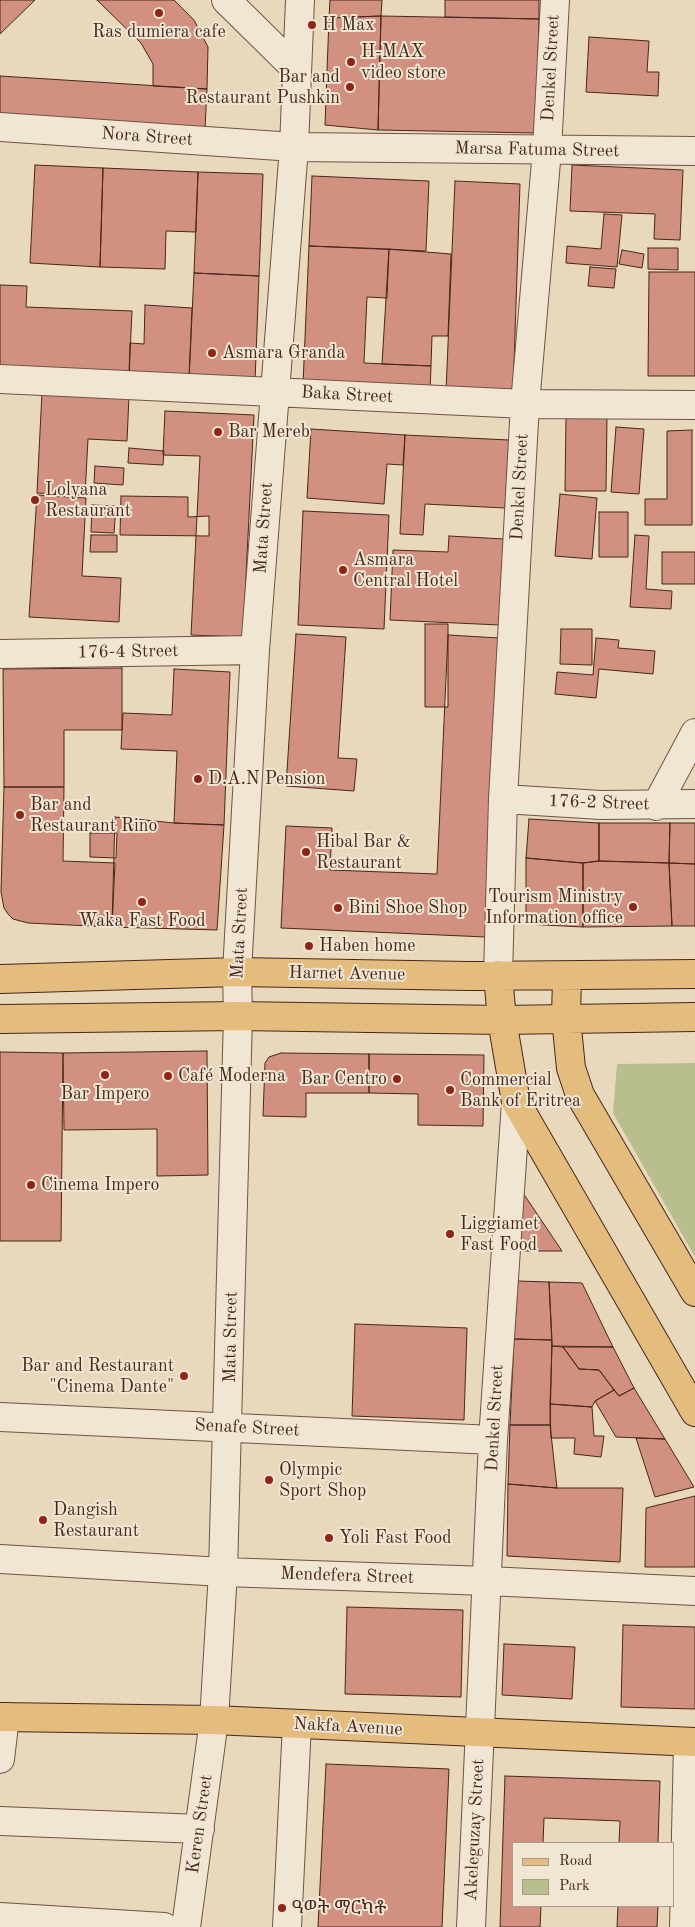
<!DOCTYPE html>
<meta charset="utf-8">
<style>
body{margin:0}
#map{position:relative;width:695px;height:1927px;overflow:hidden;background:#e8d8bc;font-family:"Old Standard TT",serif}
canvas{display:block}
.legend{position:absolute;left:512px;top:1842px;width:162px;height:65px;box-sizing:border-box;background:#f0e6d3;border:1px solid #ad9a89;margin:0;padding:6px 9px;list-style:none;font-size:15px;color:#48271b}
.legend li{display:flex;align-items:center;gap:10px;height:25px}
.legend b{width:25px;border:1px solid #ad9a89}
</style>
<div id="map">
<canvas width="695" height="1927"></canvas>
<ul class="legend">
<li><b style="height:6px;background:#e4bc7e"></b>Road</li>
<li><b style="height:14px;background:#b9be8f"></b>Park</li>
</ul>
</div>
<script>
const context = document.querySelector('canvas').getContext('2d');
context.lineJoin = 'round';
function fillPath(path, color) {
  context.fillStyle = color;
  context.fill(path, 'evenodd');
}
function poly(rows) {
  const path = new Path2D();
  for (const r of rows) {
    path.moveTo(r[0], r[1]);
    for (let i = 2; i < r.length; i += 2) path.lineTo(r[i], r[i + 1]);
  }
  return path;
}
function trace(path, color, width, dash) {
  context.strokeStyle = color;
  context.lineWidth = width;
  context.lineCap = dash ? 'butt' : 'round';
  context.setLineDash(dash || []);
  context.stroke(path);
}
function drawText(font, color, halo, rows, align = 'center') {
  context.font = font + ' "Old Standard TT","Noto Serif Ethiopic",serif';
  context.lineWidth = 4;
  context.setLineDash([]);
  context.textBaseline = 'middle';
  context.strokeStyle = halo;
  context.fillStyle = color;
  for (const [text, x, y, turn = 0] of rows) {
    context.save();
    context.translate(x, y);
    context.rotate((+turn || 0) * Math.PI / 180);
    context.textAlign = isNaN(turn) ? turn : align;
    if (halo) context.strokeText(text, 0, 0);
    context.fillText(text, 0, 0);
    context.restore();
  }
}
fillPath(poly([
 [695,1063,695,1257,613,1113,617,1064]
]), '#b9be8f');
const building = poly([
 [0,0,35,0,0,34,0,0],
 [97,0,174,0,194,20,208,47,207,89,153,86,153,64,141,43,97,0],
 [330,0,382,0,381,16,329,18,330,0],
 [445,0,539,0,539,19,445,17,445,0],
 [381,16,378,130,325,125,329,18,381,16],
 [381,16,539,19,536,133,378,130,381,16],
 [589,37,649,41,647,72,659,72,658,96,586,92,589,37],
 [0,76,207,89,205,129,0,116,0,76],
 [35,165,103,168,100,267,30,263,35,165],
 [572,165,683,170,680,240,654,239,655,214,570,211,572,165],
 [103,168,198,172,196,232,166,231,165,269,100,267,103,168],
 [198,172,263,174,259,276,194,273,198,172],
 [312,176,429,181,426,251,309,246,312,176],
 [455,181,520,184,513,394,446,391,455,181],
 [604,214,622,215,617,267,566,263,567,246,601,249,604,214],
 [309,246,389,249,387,298,367,297,364,363,431,366,430,391,303,384,309,246],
 [648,248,678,248,678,270,648,269,648,248],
 [389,249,451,254,448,336,432,336,431,366,382,364,389,249],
 [622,250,644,254,642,268,619,264,622,250],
 [590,267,616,269,614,288,588,286,590,267],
 [649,272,695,272,695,376,648,376,649,272],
 [194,273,259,276,255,382,189,379,194,273],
 [0,285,27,286,26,307,132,311,129,376,0,369,0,285],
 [145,305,192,308,189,379,129,376,130,343,144,344,145,305],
 [42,392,129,396,127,441,88,439,85,495,37,493,42,392],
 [165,411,254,415,243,637,191,635,200,456,163,455,165,411],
 [566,416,607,417,606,491,565,491,566,416],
 [616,427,644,429,639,494,611,492,616,427],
 [311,429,405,435,403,465,387,464,384,504,307,498,311,429],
 [692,430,692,525,645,525,645,499,667,499,667,431,692,430],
 [405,435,509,440,505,508,425,504,423,535,400,534,405,435],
 [129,448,164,451,163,465,128,463,129,448],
 [95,466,124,468,123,485,94,483,95,466],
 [560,494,597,498,592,559,555,556,560,494],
 [37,495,86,498,82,576,121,578,119,622,29,617,37,495],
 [121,496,188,497,188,517,209,516,209,536,120,535,121,496],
 [92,505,116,506,114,533,91,532,92,505],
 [303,511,389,515,384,629,298,625,303,511],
 [599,512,628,512,628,557,599,557,599,512],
 [91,535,117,535,117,552,90,552,91,535],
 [635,535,649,536,646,589,672,591,671,609,630,607,635,535],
 [449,536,504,539,500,625,390,620,393,550,448,552,449,536],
 [662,552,695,552,695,584,662,584,662,552],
 [425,624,448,624,448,707,425,707,425,624],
 [561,629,592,629,592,665,560,664,561,629],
 [296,634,346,637,338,758,357,759,354,791,286,786,296,634],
 [448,635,499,638,486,937,281,928,286,826,332,828,330,870,437,874,448,635],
 [596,638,619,640,618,648,655,651,653,674,599,669,596,698,555,694,557,672,593,675,596,638],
 [122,668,122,730,64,730,64,787,4,787,3,669,122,668],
 [174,669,230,672,224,825,174,823,177,751,121,749,123,713,172,715,174,669],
 [4,787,64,787,63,861,115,863,112,927,28,923,13,919,8,914,4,908,1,892,4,787],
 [115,817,174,823,224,825,217,930,112,927,115,817],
 [529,819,599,823,599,861,583,863,526,858,529,819],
 [599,823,670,823,669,863,599,861,599,823],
 [670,823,695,823,695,864,669,863,670,823],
 [90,833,117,833,116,858,90,857,90,833],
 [526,858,583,863,583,927,526,924,526,858],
 [599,861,669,863,672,926,583,927,583,863,599,861],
 [669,863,695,864,695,926,672,926,669,863],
 [207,1051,208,1175,157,1176,157,1129,64,1130,63,1053,207,1051],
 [0,1052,63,1053,61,1241,0,1241,0,1052],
 [281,1053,369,1054,369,1093,306,1093,306,1117,263,1116,265,1063,269,1057,281,1053],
 [369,1054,484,1055,483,1126,418,1125,418,1094,369,1093,369,1054],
 [523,1193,562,1251,518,1251,523,1193],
 [518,1281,549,1282,552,1340,514,1339,518,1281],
 [549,1282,582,1283,613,1347,552,1346,549,1282],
 [355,1324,467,1328,464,1420,352,1416,355,1324],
 [514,1339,552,1340,550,1425,510,1425,514,1339],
 [552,1346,563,1347,579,1369,599,1370,614,1390,595,1401,592,1407,550,1404,552,1346],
 [563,1347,613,1347,634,1388,619,1396,599,1370,579,1369,563,1347],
 [634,1388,665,1439,616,1437,595,1401,614,1390,619,1396,634,1388],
 [550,1404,592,1407,594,1436,604,1436,601,1457,574,1454,575,1438,551,1438,550,1404],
 [510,1425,550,1425,557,1488,508,1484,510,1425],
 [636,1438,665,1439,694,1487,655,1497,636,1438],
 [508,1484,557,1488,623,1488,620,1562,507,1556,508,1484],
 [695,1496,695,1567,645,1567,646,1508,695,1496],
 [347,1607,463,1610,461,1697,345,1694,347,1607],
 [623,1625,695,1627,695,1709,621,1707,623,1625],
 [504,1644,575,1647,572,1699,502,1695,504,1644],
 [326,1764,449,1769,442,1927,318,1927,326,1764],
 [505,1776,660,1781,658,1843,619,1843,620,1821,544,1818,543,1843,514,1843,514,1906,541,1906,540,1927,500,1927,505,1776],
 [618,1906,658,1906,657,1927,617,1927,618,1906]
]);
fillPath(building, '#d29081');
trace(building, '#48271b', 1);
const minor = poly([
 [226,0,296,69],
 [0,127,294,147,695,151],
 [0,379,525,404,695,405],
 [0,654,255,650],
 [503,799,601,805,695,804],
 [656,806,695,733],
 [498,975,503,799,525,404,547,150,555,0],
 [0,1417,493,1440],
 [0,1559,223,1572,488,1581,695,1591],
 [0,1759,5,1717],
 [0,1821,200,1829],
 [0,1917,164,1927],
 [186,1927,214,1720,223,1572,238,1016,237,972,255,650,294,147,300,0],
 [287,1927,297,1724],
 [471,1927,493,1440,516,1102],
 [684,1927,688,1742]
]);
const major = poly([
 [498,975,502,1020,516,1102,695,1412],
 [567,976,566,1018,571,1068,580,1095,695,1292],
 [0,979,237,972,469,976,695,974],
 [0,1019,238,1016,502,1020,695,1017],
 [0,1717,214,1720,695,1742]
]);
trace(minor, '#705343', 30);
trace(major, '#48271b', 30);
trace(minor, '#f0e6d3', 28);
trace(major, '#e4bc7e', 28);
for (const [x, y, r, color] of [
 [159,13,5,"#8f2418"],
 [312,25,5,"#8f2418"],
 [351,62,5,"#8f2418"],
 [350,87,5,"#8f2418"],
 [212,353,5,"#8f2418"],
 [218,432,5,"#8f2418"],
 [35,500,5,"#8f2418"],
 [343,570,5,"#8f2418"],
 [198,779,5,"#8f2418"],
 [20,815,5,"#8f2418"],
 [306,852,5,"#8f2418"],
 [142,902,5,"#8f2418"],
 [633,907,5,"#8f2418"],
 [338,908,5,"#8f2418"],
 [309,946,5,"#8f2418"],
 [105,1075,5,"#8f2418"],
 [168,1076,5,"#8f2418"],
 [397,1079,5,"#8f2418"],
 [450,1090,5,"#8f2418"],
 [31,1185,5,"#8f2418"],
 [450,1234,5,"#8f2418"],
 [184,1376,5,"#8f2418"],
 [269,1480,5,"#8f2418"],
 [43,1520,5,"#8f2418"],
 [329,1538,5,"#8f2418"],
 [282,1908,5,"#8f2418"]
]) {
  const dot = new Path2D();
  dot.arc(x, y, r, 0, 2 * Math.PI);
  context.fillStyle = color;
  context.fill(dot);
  trace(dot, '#f0e6d3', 2);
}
drawText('18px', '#48271b', '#f0e6d3', [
 ["H Max",322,25],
 ["Ras dumiera cafe",159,32,"center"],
 ["H-MAX",361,52],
 ["video store",361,73],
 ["Bar and",340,77,"right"],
 ["Restaurant Pushkin",340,98,"right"],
 ["Asmara Granda",222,353],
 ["Bar Mereb",228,432],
 ["Lolyana",45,490],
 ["Restaurant",45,511],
 ["Asmara",353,560],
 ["Central Hotel",353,581],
 ["D.A.N Pension",208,779],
 ["Bar and",30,805],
 ["Restaurant Rino",30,826],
 ["Hibal Bar &",316,842],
 ["Restaurant",316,863],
 ["Tourism Ministry",623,897,"right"],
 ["Information office",623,918,"right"],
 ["Bini Shoe Shop",348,908],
 ["Waka Fast Food",142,921,"center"],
 ["Haben home",319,946],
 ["Café Moderna",178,1076],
 ["Bar Centro",387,1079,"right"],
 ["Commercial",460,1080],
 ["Bank of Eritrea",460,1101],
 ["Bar Impero",105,1094,"center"],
 ["Cinema Impero",41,1185],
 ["Liggiamet",460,1224],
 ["Fast Food",460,1245],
 ["Bar and Restaurant",174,1366,"right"],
 ["\"Cinema Dante\"",174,1387,"right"],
 ["Olympic",279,1470],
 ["Sport Shop",279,1491],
 ["Dangish",53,1510],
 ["Restaurant",53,1531],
 ["Yoli Fast Food",339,1538],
 ["ዓወት ማርካቶ",292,1908]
], 'left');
drawText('18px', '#48271b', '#f0e6d3', [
 ["Denkel Street",551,68,-87],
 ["Nora Street",147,137,4],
 ["Marsa Fatuma Street",537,150,1],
 ["Baka Street",347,395,3],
 ["Denkel Street",520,487,-87],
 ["Mata Street",264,528,-86],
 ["176-4 Street",128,652,-1],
 ["176-2 Street",599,803,2],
 ["Mata Street",240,933,-87],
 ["Harnet Avenue",347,974,1],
 ["Mata Street",231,1337,-89],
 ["Denkel Street",495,1418,-87],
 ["Senafe Street",247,1428,3],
 ["Mendefera Street",347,1576,2],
 ["Nakfa Avenue",348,1727,3],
 ["Keren Street",200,1824,-82],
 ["Akeleguzay Street",475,1830,-87]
]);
</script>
